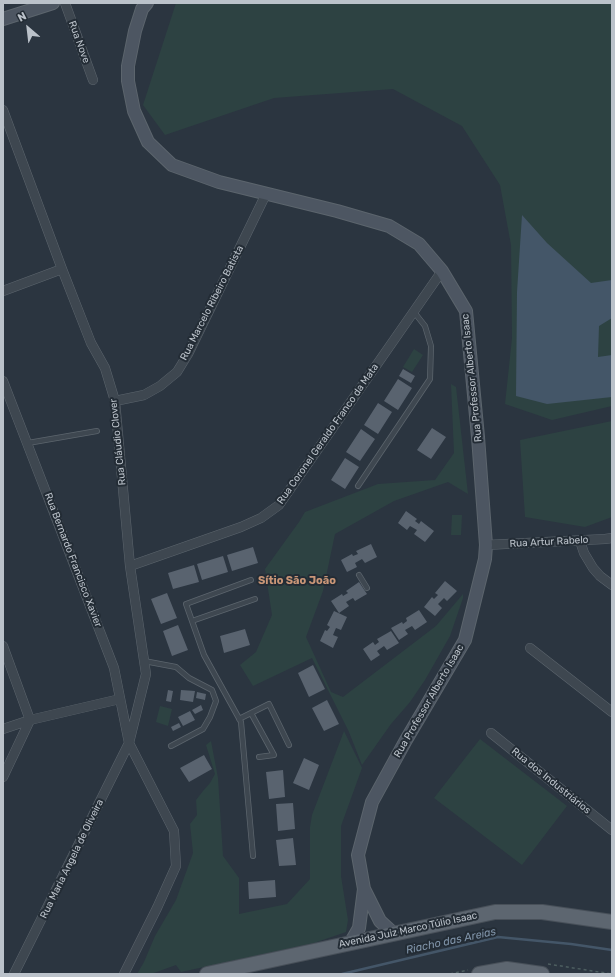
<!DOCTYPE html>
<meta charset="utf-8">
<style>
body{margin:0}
#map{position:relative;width:615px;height:977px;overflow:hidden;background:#2b3540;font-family:Rubik,sans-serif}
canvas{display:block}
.frame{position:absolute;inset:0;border:4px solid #bbc2ca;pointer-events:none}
.north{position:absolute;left:8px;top:8px;width:40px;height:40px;-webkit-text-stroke:3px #232c35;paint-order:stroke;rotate:332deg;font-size:11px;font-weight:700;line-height:16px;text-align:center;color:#bbc2ca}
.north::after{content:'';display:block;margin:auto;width:14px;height:18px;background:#bbc2ca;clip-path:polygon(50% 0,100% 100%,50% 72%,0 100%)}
</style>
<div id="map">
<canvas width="615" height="977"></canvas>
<div class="frame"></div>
<div class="north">N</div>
</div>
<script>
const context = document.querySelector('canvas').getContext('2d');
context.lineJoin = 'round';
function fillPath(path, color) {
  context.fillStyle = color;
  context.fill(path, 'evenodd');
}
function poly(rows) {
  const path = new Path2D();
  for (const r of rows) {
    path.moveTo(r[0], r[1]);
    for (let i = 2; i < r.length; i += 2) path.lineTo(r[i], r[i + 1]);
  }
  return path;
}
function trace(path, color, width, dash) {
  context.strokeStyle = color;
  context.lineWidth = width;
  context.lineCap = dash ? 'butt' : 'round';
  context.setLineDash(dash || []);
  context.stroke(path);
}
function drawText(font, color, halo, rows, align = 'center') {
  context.font = font + ' Rubik,sans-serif';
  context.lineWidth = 4;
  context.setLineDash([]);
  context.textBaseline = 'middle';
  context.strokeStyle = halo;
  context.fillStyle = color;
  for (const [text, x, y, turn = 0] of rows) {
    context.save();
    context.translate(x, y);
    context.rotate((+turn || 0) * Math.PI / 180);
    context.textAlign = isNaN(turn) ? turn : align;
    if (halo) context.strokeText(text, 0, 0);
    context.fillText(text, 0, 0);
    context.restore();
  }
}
fillPath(poly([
 [176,3,612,3,612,406,552,420,505,404,512,338,511,245,500,185,462,126,393,89,274,98,165,135,143,105],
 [414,349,423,355,412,372,403,367],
 [451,384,456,387,468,494,448,482,394,501,335,534,323,591,306,637,331,692,343,697,436,626,463,594,463,598,450,636,425,680,410,702,391,724,362,765,349,732,312,658,253,686,240,665,256,652,272,615,265,569,299,522,305,512,378,484,435,480,454,453],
 [612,421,612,517,585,527,525,517,520,440],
 [452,515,462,515,461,535,451,535],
 [160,706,172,709,168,726,156,722],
 [344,731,362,768,341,826,341,876,348,920,346,932,314,943,181,972,176,965,151,974,137,974,144,962,155,936,176,900,193,853,190,824,197,815,196,800,203,791,210,783,215,774,206,745,211,741,218,778,223,856,239,878,239,914,287,904,310,879,310,827,312,815],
 [480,739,567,806,522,865,434,798]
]), '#2d4242');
fillPath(poly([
 [522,215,547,243,591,283,612,280,612,318,599,326,598,357,612,355,612,397,547,404,516,396,517,292]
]), '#445668');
trace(poly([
 [342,974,498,937,571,944,612,950]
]), '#445668', 2.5);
fillPath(poly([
 [403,369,415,376,411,383,399,376],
 [398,379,412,388,398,410,384,401],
 [378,403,392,412,378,434,364,425],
 [432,428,446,437,431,459,417,450],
 [361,429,375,439,360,461,346,452],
 [345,458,359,467,345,489,331,480],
 [406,511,417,519,415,521,419,524,421,521,434,531,425,542,414,534,417,530,410,526,407,530,398,523],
 [371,544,377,557,365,563,362,559,355,563,357,567,347,572,341,560,352,554,353,556,358,554,356,551],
 [253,547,258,563,232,571,227,555],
 [223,556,228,572,202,580,197,564],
 [194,565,199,582,173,589,168,573],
 [445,581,457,591,447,601,444,598,438,604,442,608,435,616,424,607,432,597,434,599,438,595,435,593],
 [359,582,367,594,355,601,353,598,346,602,349,606,339,613,331,601,342,594,343,596,348,593,346,591],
 [167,593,177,618,161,624,151,599],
 [419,610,427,622,415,630,412,626,405,630,408,634,399,640,391,628,402,622,403,624,407,621,406,618],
 [334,611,347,617,341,630,336,628,333,635,338,637,333,648,320,641,325,630,327,631,330,627,327,625],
 [178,625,188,650,172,656,163,631],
 [245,629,250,645,224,653,220,636],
 [391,631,399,643,387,650,384,646,377,651,380,655,371,661,363,649,373,642,375,645,379,642,377,639],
 [313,665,325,689,309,697,298,673],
 [168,690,173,691,171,702,166,701],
 [181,690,195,691,193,702,180,700],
 [197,692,206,694,205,700,196,698],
 [327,700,339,724,324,731,312,708],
 [201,705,203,710,195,714,192,710],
 [190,711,195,720,183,726,178,717],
 [179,723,181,727,173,731,171,727],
 [204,755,212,769,189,782,180,768],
 [304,758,319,765,309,790,293,783],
 [283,770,285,797,269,799,266,772],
 [293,803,295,829,278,831,276,804],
 [293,838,296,865,279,866,276,840],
 [275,880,276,897,249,899,248,882]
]), '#59636f');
const service = poly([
 [28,443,97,431],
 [358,486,430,379,431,346,425,326,414,312],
 [359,575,367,588],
 [251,580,186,604,204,655,241,722,253,856],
 [192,621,255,599],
 [144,661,176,667,189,678,212,690,216,701,210,717,203,729,171,746],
 [251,713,274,755,259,757],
 [239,719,269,704,289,745]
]);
const minor = poly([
 [65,3,93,80],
 [3,110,62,269,91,343,105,368,115,401,130,566,146,674,129,743,14,974],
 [3,291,62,269],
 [3,381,109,655,114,668,129,743,174,831,176,866,157,908,124,974],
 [115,401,144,395,160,386,177,372,188,354,266,194],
 [580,541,584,553,593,568,600,576,612,585],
 [486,545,605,539,612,538],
 [130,566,241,527,261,518,279,505,442,271],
 [3,646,30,720,3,777],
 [530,648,612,712],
 [3,729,30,720,120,699],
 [491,733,612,830]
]);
const secondary = poly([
 [147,3,142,9,135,31,128,66,128,81,134,111,148,142,172,165,219,182,337,211,389,226,419,244,442,271,466,311,478,437,486,545,485,559,465,640,406,740,372,802,358,855,364,889],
 [3,19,53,3],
 [351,942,359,928,364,889,380,921,393,933]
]);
const primary = poly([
 [207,974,495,912,542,912,612,922],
 [479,974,507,969,542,974]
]);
trace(service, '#5c656d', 6);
trace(minor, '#5c656d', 10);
trace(secondary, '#5c656d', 14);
trace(primary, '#485059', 16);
trace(poly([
 [548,964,612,974],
 [450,974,468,970]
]), '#4d5e60', 1.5, [3, 3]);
trace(service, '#3e4750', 4.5);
trace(minor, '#3e4750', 9);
trace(secondary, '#4d5662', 12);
trace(primary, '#5d6670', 14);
drawText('10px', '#bbc2ca', '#232c35', [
 ["Rua Nove",79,42,70],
 ["Rua Marcelo Ribeiro Batista",212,303,-63],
 ["Rua Professor Alberto Isaac",472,378,-96],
 ["Rua Coronel Geraldo Franco da Mata",328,434,-55],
 ["Rua Cláudio Clover",118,442,-96],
 ["Rua Artur Rabelo",549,542,-3],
 ["Rua Bernardo Francisco Xavier",73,560,69],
 ["Rua Professor Alberto Isaac",429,701,-60],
 ["Rua dos Industriários",551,781,39],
 ["Rua Maria Angela de Oliveira",72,859,-64],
 ["Avenida Juiz Marco Túlio Isaac",408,930,-12]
]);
drawText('bold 11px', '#c99677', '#232c35', [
 ["Sítio São João",297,581]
]);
drawText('italic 11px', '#8094a9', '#232c35', [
 ["Riacho das Areias",451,941,-12]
]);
</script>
